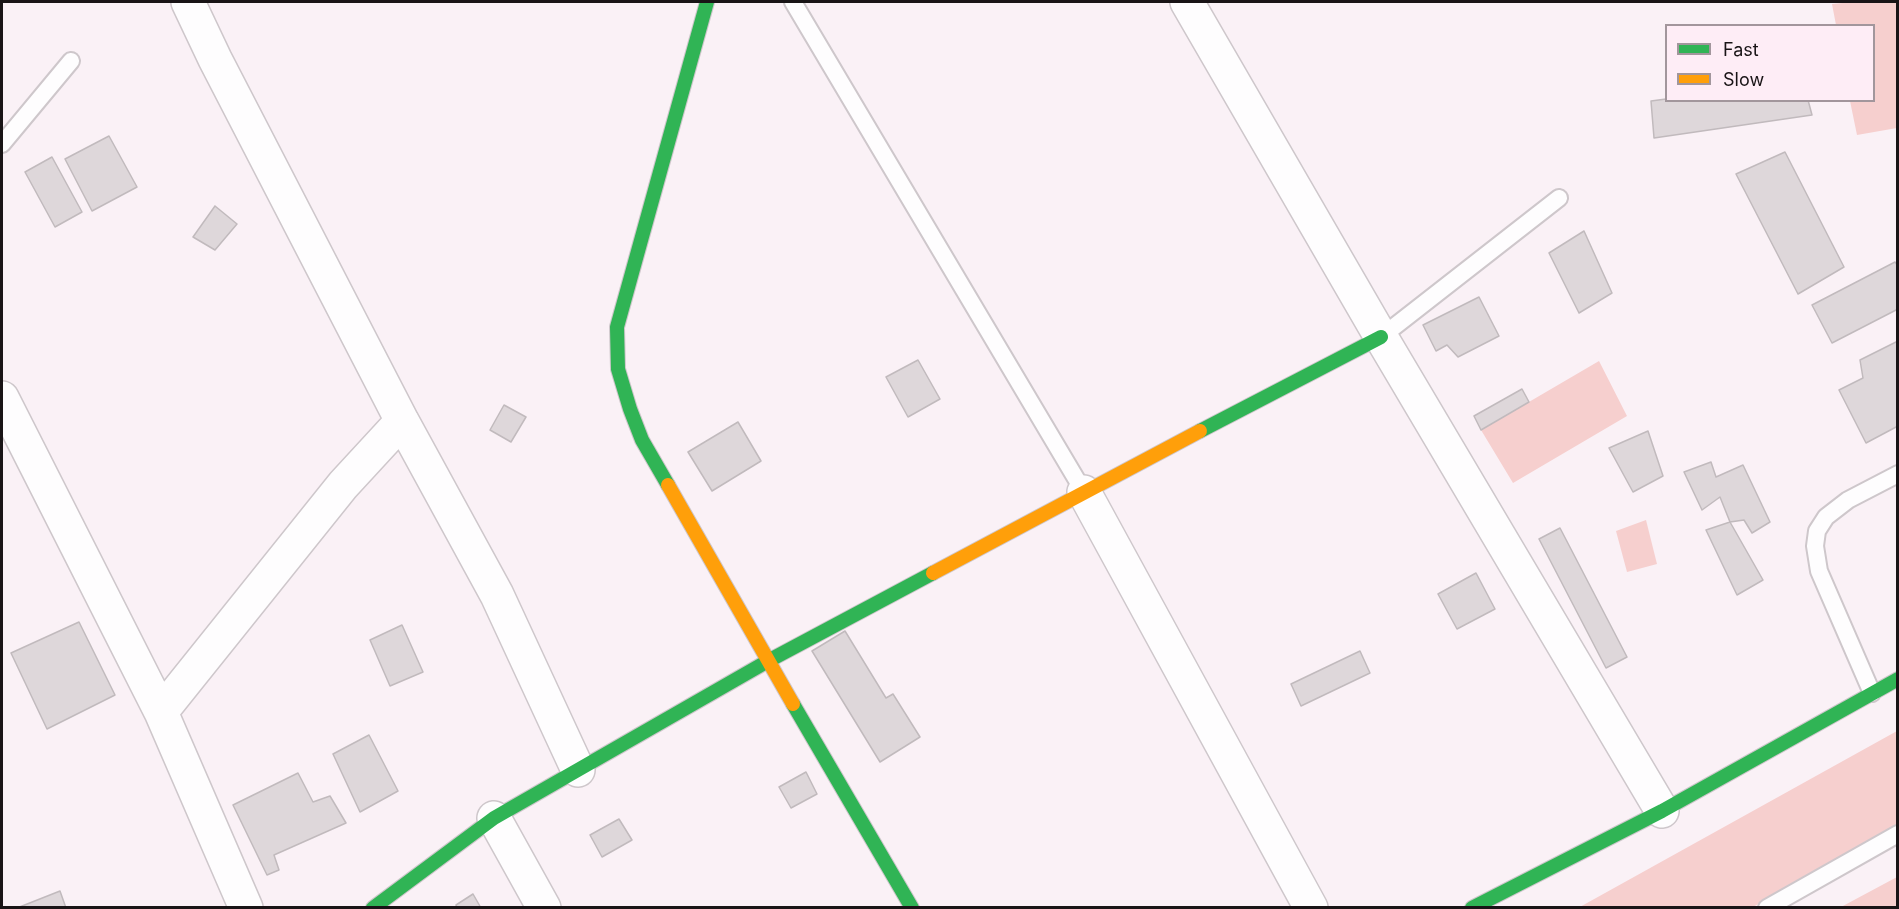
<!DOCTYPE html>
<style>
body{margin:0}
#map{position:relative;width:1899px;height:909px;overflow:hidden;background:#faf1f6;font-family:Inter,sans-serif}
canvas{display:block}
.frame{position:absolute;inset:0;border:3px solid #191416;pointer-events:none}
.legend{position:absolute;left:1665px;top:24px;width:210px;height:78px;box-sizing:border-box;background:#feedf6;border:2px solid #a2969c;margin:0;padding:8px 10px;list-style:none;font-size:18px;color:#191416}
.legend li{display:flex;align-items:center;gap:12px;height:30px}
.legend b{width:30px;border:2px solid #a2969c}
</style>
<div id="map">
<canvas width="1899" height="909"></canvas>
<div class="frame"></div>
<ul class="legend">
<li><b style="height:8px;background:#30b455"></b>Fast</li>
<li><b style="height:8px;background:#ff9f0a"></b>Slow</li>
</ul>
</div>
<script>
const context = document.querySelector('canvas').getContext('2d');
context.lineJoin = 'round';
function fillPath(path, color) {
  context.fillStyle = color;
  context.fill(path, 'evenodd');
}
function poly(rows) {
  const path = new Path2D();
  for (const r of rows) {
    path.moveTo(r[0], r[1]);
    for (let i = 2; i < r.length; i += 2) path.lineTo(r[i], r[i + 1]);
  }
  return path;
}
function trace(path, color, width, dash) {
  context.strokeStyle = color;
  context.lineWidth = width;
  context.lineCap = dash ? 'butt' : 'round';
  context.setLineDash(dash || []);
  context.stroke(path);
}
fillPath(poly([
 [1853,2,1897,2,1897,128,1857,135,1850,101,1874,100,1874,26,1836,25,1832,4],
 [1599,361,1627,416,1513,483,1481,430],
 [1646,520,1657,564,1627,572,1616,531],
 [1897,731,1897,828,1753,907,1578,908],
 [1897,877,1897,907,1841,907]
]), '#f6cfce');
const building = poly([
 [1666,99,1808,100,1812,115,1654,138,1651,101,1666,99],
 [109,136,137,187,92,211,65,159,109,136],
 [1785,152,1844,267,1798,294,1736,174,1785,152],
 [52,157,82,212,55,227,25,172,52,157],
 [215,206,237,224,215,250,193,237,215,206],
 [1584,231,1612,293,1579,313,1549,253,1584,231],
 [1895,262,1898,266,1898,309,1832,343,1812,305,1895,262],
 [1479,297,1499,336,1458,357,1447,345,1436,351,1423,325,1479,297],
 [1898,341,1898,426,1866,443,1839,390,1863,378,1860,360,1898,341],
 [918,360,940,399,908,417,886,377,918,360],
 [1522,389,1529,402,1481,430,1474,416,1522,389],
 [504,405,526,417,511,442,490,430,504,405],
 [738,422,761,461,712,491,688,452,738,422],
 [1648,431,1663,476,1633,492,1609,448,1648,431],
 [1711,462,1716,477,1743,465,1770,522,1752,533,1744,520,1730,522,1720,497,1702,510,1684,472,1711,462],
 [1730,522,1763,580,1737,595,1706,530,1730,522],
 [1560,528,1627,657,1606,668,1539,539,1560,528],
 [1476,573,1495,609,1457,629,1438,594,1476,573],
 [79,622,115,695,47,729,11,653,79,622],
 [402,625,423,672,390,686,370,640,402,625],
 [845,631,886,698,893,694,920,737,880,762,812,651,845,631],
 [1360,651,1370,673,1301,706,1291,684,1360,651],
 [369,735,398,791,360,812,333,754,369,735],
 [806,772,817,794,791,808,779,787,806,772],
 [298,773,313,802,330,796,346,823,274,855,279,870,267,875,233,805,298,773],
 [619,819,632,840,602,857,590,835,619,819],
 [60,891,66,908,17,908,60,891],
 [473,894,481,908,457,908,456,905,473,894]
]);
fillPath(building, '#ded7da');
trace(building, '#c1babd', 1.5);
const lane = poly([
 [793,2,1084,492],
 [2,144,71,61],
 [1381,337,1559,198],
 [1872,693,1819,571,1815,546,1817,531,1826,517,1848,500,1898,474],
 [1767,908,1898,834]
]);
const street = poly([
 [188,2,215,59,402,421,497,595,578,770],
 [1187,2,1381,337,1662,811],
 [2,398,161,712,246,908],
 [1084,492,1311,908],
 [161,712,343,485,402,421],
 [494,818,544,908]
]);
const fast = poly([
 [1200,431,1381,337],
 [668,485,642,440,630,409,618,369,617,327,707,2],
 [793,704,912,908],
 [373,908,494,818,768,661,933,573],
 [1472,908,1662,811,1898,679]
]);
const slow = poly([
 [668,485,793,704],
 [933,573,1200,431]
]);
trace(lane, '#cec7cb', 20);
trace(street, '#cec7cb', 36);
trace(fast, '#cec7cb', 16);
trace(slow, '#cec7cb', 16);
trace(lane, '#fefdfe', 16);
trace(street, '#fefdfe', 33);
trace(fast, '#30b455', 14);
trace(slow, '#ff9f0a', 14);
</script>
